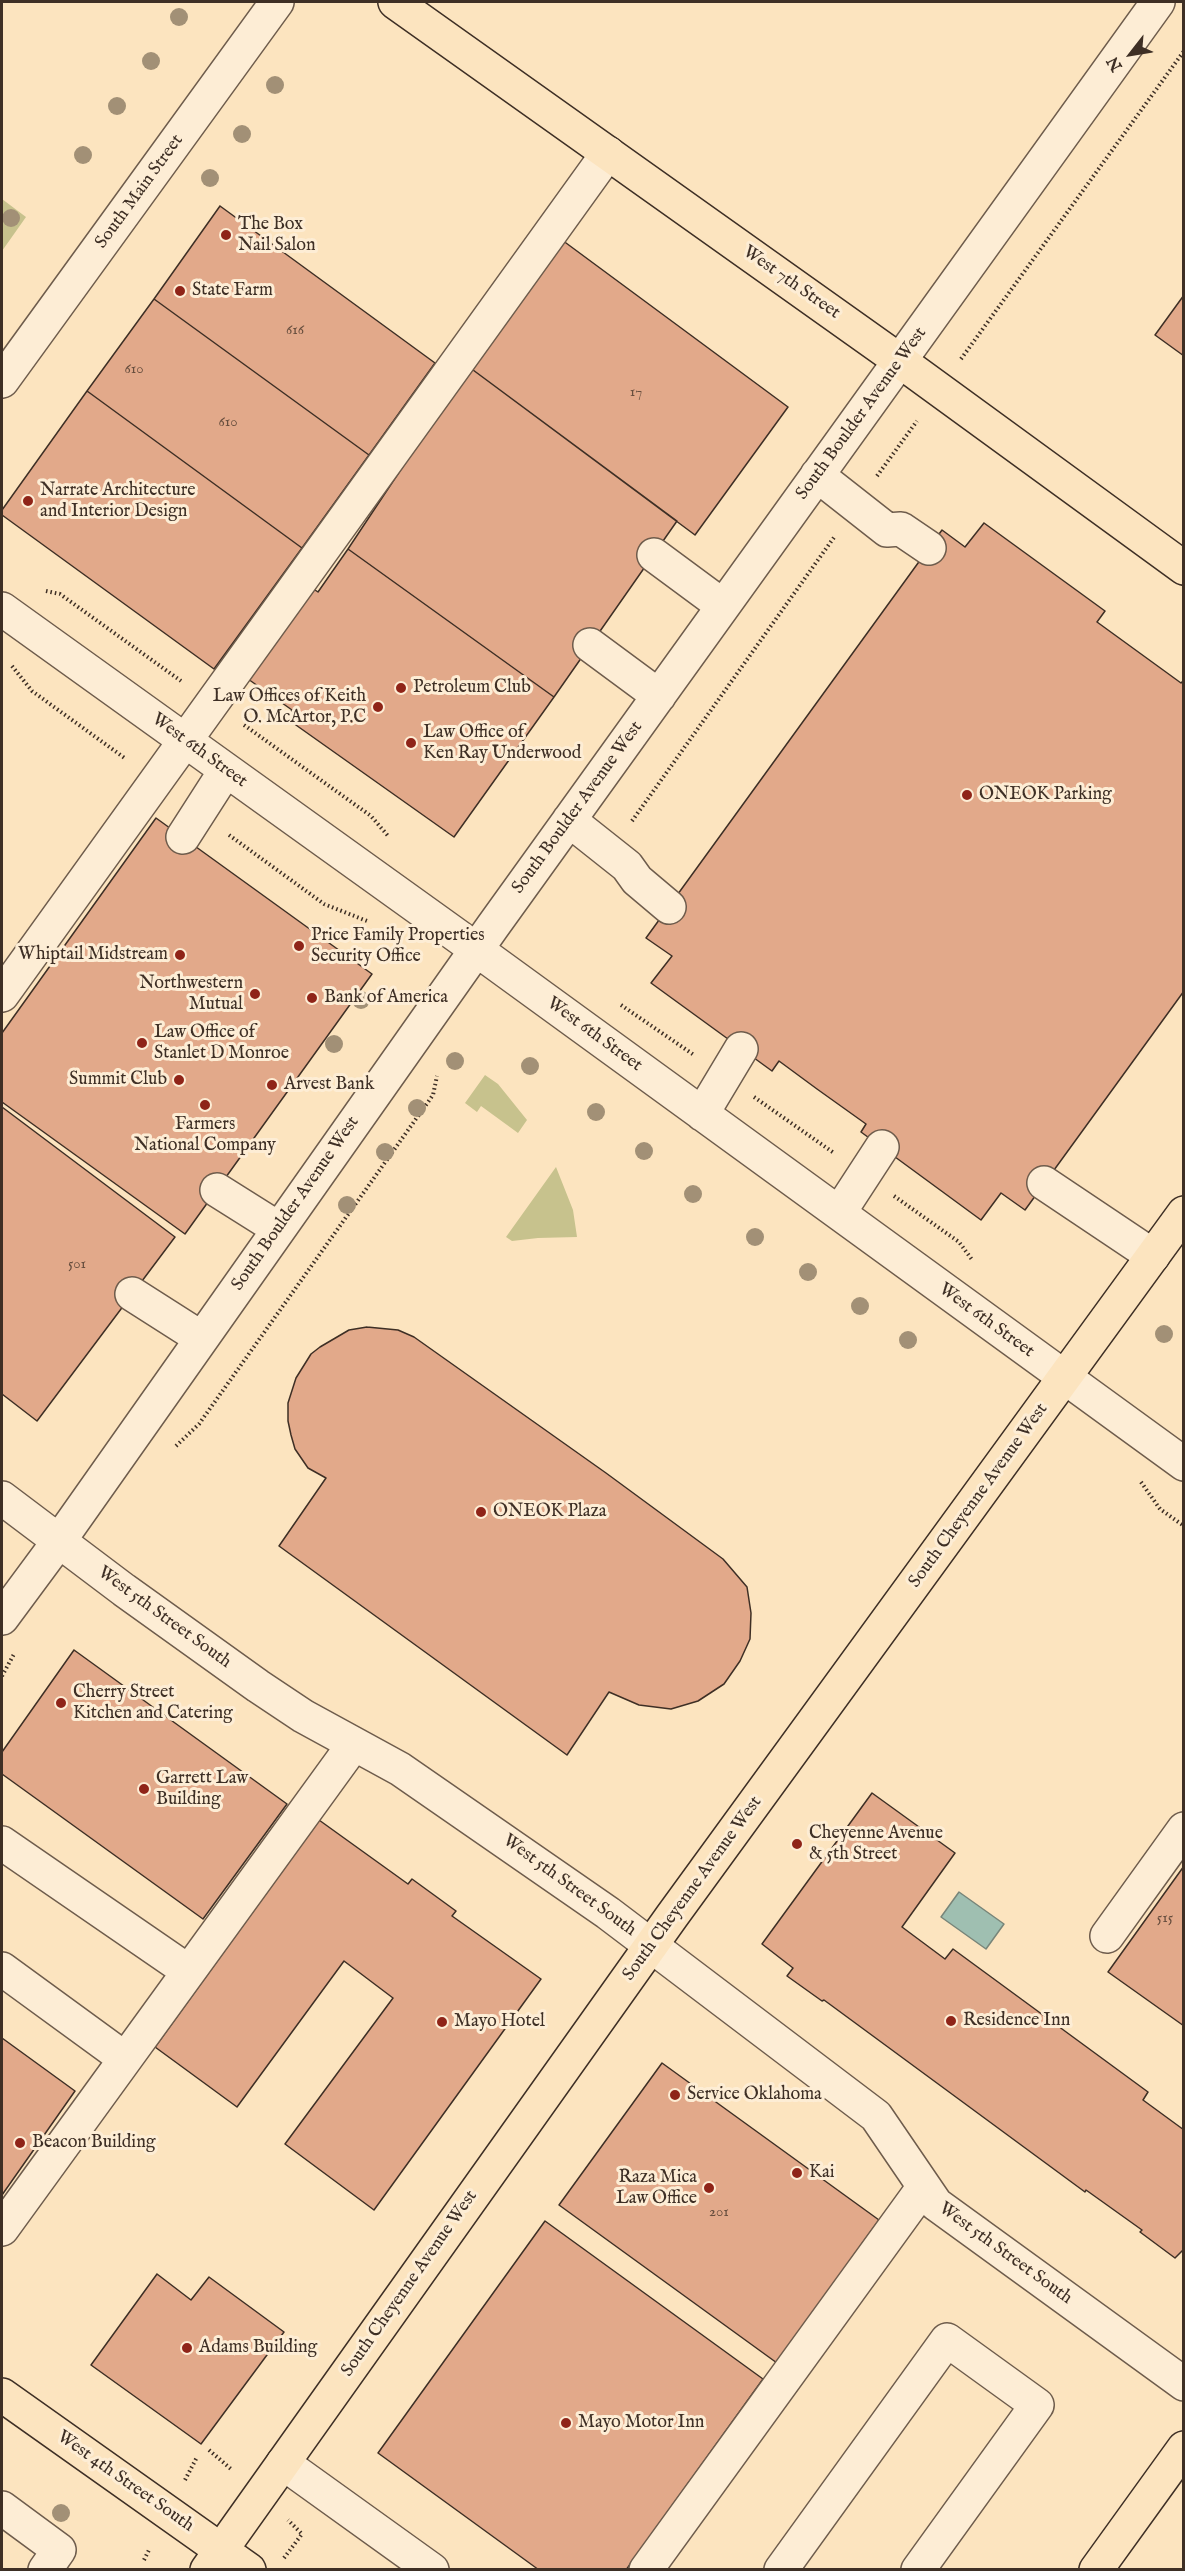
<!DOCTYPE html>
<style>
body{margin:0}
#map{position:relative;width:1185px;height:2571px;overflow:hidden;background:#fce4bf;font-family:"IM FELL English",serif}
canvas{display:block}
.frame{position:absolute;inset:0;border:3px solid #3e2f25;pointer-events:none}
.north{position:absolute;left:1101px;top:24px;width:60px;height:60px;-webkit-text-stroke:4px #fdedd5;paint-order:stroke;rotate:239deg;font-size:16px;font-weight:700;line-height:24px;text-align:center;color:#3e2f25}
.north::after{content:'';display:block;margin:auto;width:21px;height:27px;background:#3e2f25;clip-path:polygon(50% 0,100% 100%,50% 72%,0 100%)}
</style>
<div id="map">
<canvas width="1185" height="2571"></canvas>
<div class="frame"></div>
<div class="north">N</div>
</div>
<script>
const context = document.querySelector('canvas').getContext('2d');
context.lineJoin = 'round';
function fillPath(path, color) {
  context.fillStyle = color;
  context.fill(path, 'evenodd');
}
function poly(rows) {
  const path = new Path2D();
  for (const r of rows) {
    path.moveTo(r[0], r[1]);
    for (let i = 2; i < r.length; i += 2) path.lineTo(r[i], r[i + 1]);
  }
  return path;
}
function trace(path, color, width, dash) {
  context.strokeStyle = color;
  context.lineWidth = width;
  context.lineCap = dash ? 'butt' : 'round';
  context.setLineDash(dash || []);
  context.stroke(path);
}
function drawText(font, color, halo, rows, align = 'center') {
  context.font = font + ' "IM FELL English",serif';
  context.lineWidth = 6;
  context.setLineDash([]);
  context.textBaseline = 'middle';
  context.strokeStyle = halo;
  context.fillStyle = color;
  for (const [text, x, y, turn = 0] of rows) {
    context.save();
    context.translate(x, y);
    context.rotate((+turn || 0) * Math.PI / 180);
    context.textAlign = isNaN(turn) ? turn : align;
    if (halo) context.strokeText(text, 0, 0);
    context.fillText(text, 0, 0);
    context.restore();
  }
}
fillPath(poly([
 [2,199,26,217,2,251],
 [485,1075,498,1084,527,1120,518,1133,481,1106,477,1112,465,1103],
 [556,1167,573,1210,577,1237,538,1238,512,1241,506,1237]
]), '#c7c28d');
const water = poly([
 [959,1892,1004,1924,986,1949,941,1917,959,1892]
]);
fillPath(water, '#9fbfb1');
trace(water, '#788579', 1.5);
const building = poly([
 [220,206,435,363,369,455,154,299,220,206],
 [562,240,788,407,695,535,469,367,562,240],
 [1184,295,1184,356,1155,335,1184,295],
 [154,299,369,455,302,548,87,391,154,299],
 [469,367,677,521,554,697,348,549,469,367],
 [87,391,302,548,214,669,2,515,2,510,87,391],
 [984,523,1105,611,1097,622,1181,683,1184,680,1184,991,1025,1210,1001,1193,981,1220,861,1132,866,1124,817,1089,779,1061,772,1071,651,983,672,956,646,938,942,530,965,547,984,523],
 [348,549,554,697,454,837,286,718,292,710,248,679,309,586,318,592,348,549],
 [156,818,372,974,185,1234,2,1102,2,1033,156,818],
 [2,1107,175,1237,37,1421,2,1394,2,1107],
 [367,1327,398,1330,414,1337,606,1473,723,1559,747,1587,751,1613,750,1639,740,1661,724,1684,698,1701,671,1709,639,1705,609,1692,567,1755,279,1546,326,1478,308,1468,295,1449,291,1435,288,1421,288,1403,296,1378,311,1354,320,1347,349,1330,367,1327],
 [74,1650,287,1804,203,1919,2,1774,2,1752,74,1650],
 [872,1793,955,1853,902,1927,945,1959,953,1949,1148,2092,1143,2100,1184,2130,1184,2249,1175,2258,1140,2232,1142,2230,1086,2190,1085,2192,824,2000,822,2001,787,1976,793,1968,762,1944,872,1793],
 [319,1820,408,1884,412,1879,456,1911,452,1916,541,1979,374,2210,285,2144,393,1998,344,1961,237,2107,155,2047,319,1820],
 [1184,1866,1184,2026,1108,1972,1184,1866],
 [2,2038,75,2091,2,2195,2,2038],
 [662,2063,879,2220,777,2363,559,2205,662,2063],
 [545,2221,763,2379,626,2570,539,2570,378,2453,545,2221],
 [157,2274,191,2300,209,2277,284,2332,201,2444,91,2365,157,2274]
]);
fillPath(building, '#e2a98a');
trace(building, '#3e2f25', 1.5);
const minor = poly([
 [2,381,277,2],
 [817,475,887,530,901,529,929,548],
 [654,555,723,606],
 [2,609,477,950,1184,1464],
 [590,645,659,696],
 [569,820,627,866,637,880,669,907],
 [183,837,226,770],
 [2,995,608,153],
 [702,1114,741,1049],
 [1044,1183,1153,1256],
 [217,1190,279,1229],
 [839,1213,882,1147],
 [132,1294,201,1338],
 [2,1498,124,1590,258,1686,303,1716,400,1769,608,1913,876,2116,936,2204,1184,2384],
 [2,1618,59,1541,493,926,1158,2],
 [2,1843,188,1971],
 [1107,1936,1184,1829],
 [2,1969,124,2058],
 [2,2229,354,1744],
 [283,2463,432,2570],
 [2,2508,59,2550,45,2570],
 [646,2570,923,2188],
 [781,2570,947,2340,1037,2405,918,2570]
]);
const major = poly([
 [395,2,900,361,1184,568],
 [2,2395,249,2570],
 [207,2570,672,1916,1184,1213],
 [1096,2570,1184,2448]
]);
trace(minor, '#6e5c4c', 36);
trace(major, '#3e2f25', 36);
trace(poly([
 [961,359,1184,51],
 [877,476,917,421],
 [46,591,60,594,181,681],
 [12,666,32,691,126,759],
 [244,725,371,816,389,837],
 [632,821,835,536],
 [229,835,324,904,367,921],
 [621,1005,694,1055],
 [754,1097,834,1153],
 [894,1196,959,1242,973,1261],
 [176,1446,199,1424,433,1095,437,1076],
 [1141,1482,1160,1509,1184,1526],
 [2,1676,14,1654],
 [209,2450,231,2469],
 [185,2480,197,2457],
 [284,2558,302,2534,288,2520],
 [144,2560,150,2548]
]), '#3e2f25', 4, [1.5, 3]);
trace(minor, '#fdedd5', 33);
trace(major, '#fce4bf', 33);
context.fillStyle = '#a29076';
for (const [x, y] of [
 [179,17],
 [151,61],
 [275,85],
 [117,106],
 [242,134],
 [83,155],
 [210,178],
 [11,218],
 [361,1000],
 [334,1044],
 [455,1061],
 [530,1066],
 [417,1108],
 [596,1112],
 [644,1151],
 [385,1152],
 [693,1194],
 [347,1205],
 [755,1237],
 [808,1272],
 [860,1306],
 [1164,1334],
 [908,1340],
 [61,2513]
]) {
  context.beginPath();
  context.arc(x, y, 9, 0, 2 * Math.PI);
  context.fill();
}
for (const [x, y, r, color] of [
 [226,235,6,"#8f2418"],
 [180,291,6,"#8f2418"],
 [28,501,6,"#8f2418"],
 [401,688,6,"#8f2418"],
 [378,707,6,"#8f2418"],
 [411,743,6,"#8f2418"],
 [967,795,6,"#8f2418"],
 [299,946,6,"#8f2418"],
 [180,955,6,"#8f2418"],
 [255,994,6,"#8f2418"],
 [312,998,6,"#8f2418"],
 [142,1043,6,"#8f2418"],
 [179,1080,6,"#8f2418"],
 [272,1085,6,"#8f2418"],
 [205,1105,6,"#8f2418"],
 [481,1512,6,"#8f2418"],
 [61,1703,6,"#8f2418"],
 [144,1789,6,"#8f2418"],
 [797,1844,6,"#8f2418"],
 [951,2021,6,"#8f2418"],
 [442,2022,6,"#8f2418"],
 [675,2095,6,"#8f2418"],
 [20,2143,6,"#8f2418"],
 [797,2173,6,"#8f2418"],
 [709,2188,6,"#8f2418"],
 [187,2348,6,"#8f2418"],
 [566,2423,6,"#8f2418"]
]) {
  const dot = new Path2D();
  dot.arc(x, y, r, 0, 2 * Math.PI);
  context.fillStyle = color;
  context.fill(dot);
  trace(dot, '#fdedd5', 2);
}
drawText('15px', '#674e3e', null, [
 ["616",295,331],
 ["610",134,370],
 ["17",636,393],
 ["610",228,423],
 ["501",77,1265],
 ["515",1165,1919],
 ["201",719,2213]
]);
drawText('18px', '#3e2f25', '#fdedd5', [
 ["South Main Street",140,192,-54],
 ["West 7th Street",791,283,35],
 ["South Boulder Avenue West",862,414,-54],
 ["West 6th Street",199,751,36],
 ["South Boulder Avenue West",578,808,-54],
 ["West 6th Street",594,1035,36],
 ["South Boulder Avenue West",296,1204,-55],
 ["West 6th Street",986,1321,36],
 ["South Cheyenne Avenue West",979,1496,-54],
 ["West 5th Street South",164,1618,36],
 ["West 5th Street South",569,1886,36],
 ["South Cheyenne Avenue West",693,1889,-54],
 ["West 5th Street South",1005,2254,36],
 ["South Cheyenne Avenue West",410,2284,-55],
 ["West 4th Street South",125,2482,35]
]);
drawText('18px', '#3e2f25', '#fdedd5', [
 ["The Box",238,225],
 ["Nail Salon",238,246],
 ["State Farm",192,291],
 ["Narrate Architecture",40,491],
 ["and Interior Design",40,512],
 ["Petroleum Club",413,688],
 ["Law Offices of Keith",366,697,"right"],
 ["O. McArtor, P.C",366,718,"right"],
 ["Law Office of",423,733],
 ["Ken Ray Underwood",423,754],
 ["ONEOK Parking",979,795],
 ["Price Family Properties",311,936],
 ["Security Office",311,957],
 ["Whiptail Midstream",168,955,"right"],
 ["Northwestern",243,984,"right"],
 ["Mutual",243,1005,"right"],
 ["Bank of America",324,998],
 ["Law Office of",154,1033],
 ["Stanlet D Monroe",154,1054],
 ["Summit Club",167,1080,"right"],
 ["Arvest Bank",284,1085],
 ["Farmers",205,1125,"center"],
 ["National Company",205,1146,"center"],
 ["ONEOK Plaza",493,1512],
 ["Cherry Street",73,1693],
 ["Kitchen and Catering",73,1714],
 ["Garrett Law",156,1779],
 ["Building",156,1800],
 ["Cheyenne Avenue",809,1834],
 ["& 5th Street",809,1855],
 ["Residence Inn",963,2021],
 ["Mayo Hotel",454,2022],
 ["Service Oklahoma",687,2095],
 ["Beacon Building",32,2143],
 ["Kai",809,2173],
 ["Raza Mica",697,2178,"right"],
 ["Law Office",697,2199,"right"],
 ["Adams Building",199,2348],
 ["Mayo Motor Inn",578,2423]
], 'left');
</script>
